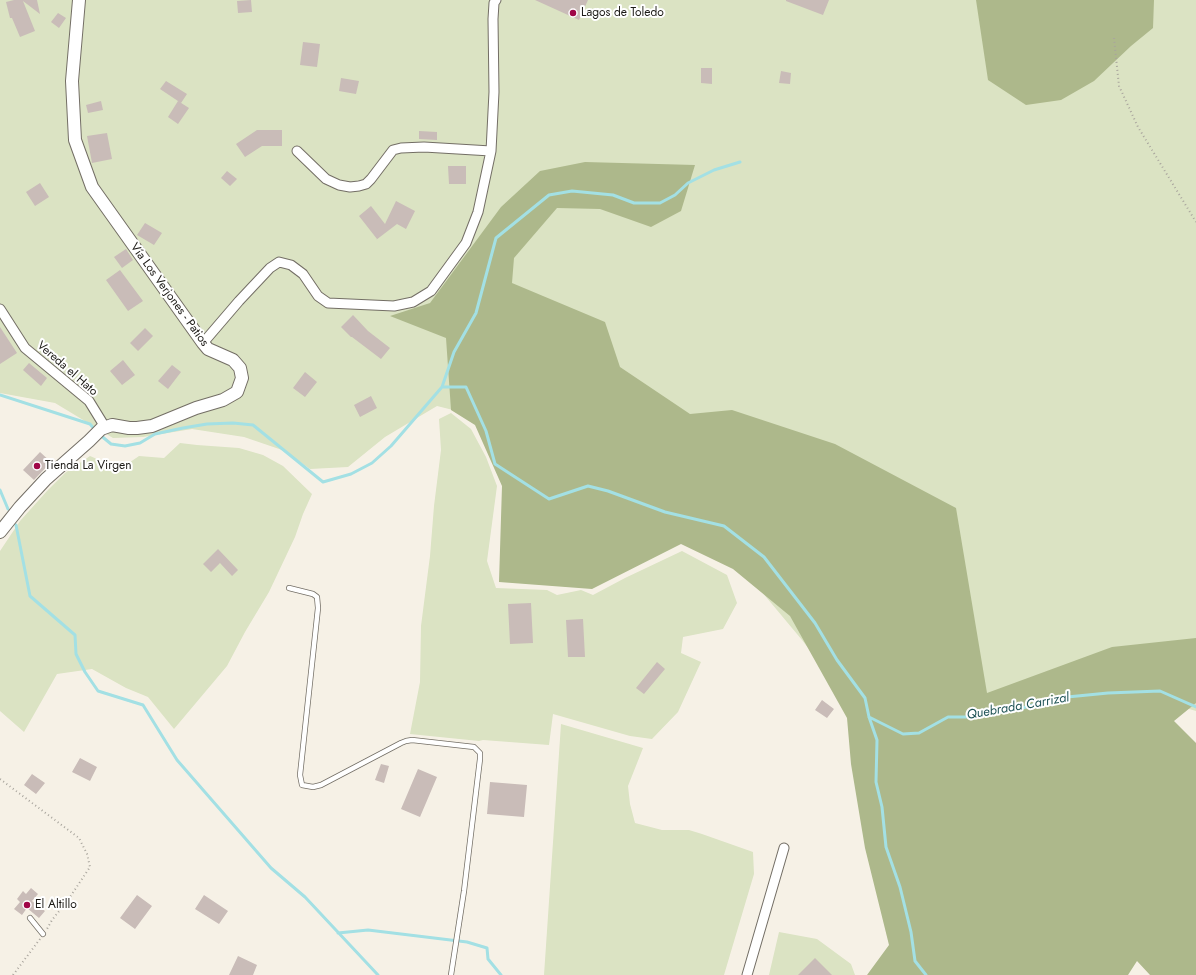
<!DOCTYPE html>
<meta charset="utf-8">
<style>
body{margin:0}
canvas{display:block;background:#f6f1e6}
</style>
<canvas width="1196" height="975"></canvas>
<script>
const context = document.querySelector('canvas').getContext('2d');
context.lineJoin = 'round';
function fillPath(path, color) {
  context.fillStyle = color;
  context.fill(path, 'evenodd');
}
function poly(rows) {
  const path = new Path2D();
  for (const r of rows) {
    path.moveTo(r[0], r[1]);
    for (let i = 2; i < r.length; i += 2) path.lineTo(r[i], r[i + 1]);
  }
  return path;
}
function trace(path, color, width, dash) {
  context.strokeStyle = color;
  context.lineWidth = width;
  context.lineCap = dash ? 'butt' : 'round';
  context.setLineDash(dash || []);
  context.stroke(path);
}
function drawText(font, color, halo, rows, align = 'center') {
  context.font = font + ' Jost,sans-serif';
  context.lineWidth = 4;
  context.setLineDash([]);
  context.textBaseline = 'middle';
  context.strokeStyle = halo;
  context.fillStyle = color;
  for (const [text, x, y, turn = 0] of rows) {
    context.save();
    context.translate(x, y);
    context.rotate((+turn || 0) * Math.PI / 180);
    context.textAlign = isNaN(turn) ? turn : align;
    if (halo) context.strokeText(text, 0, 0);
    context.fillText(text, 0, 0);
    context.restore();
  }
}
fillPath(poly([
 [0,0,1196,0,1196,711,1141,695,859,714,802,640,746,573,469,414,437,406,385,437,348,467,310,469,285,451,244,437,192,429,143,437,113,438,55,403,0,393],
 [451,413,471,429,486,457,497,486,487,561,496,588,547,590,557,595,581,590,593,595,625,578,682,551,727,575,737,603,723,629,683,637,681,653,701,662,678,712,652,739,630,736,553,714,549,745,483,740,479,741,410,734,420,682,421,626,430,556,434,506,441,450,439,419],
 [180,443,197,445,239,448,263,455,283,466,312,494,303,514,295,537,269,592,245,632,227,666,174,729,148,697,126,688,92,669,57,674,24,732,0,711,0,551,20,521,47,491,65,473,90,456,120,469,139,456,164,458],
 [561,724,643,748,628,786,630,804,635,823,662,830,689,830,702,834,753,852,754,874,724,975,544,975],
 [779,932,817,939,851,964,855,975,769,975]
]), '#dbe3c3');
fillPath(poly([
 [976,0,1154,0,1153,28,1131,46,1094,81,1061,100,1026,105,988,80],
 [585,162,695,165,681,211,651,227,600,209,557,208,514,258,512,283,605,322,620,367,690,414,732,410,835,444,956,508,987,693,1112,647,1196,638,1196,703,1174,721,1196,743,1196,975,1150,975,1137,961,1128,975,867,975,889,945,865,848,851,764,847,718,790,616,733,569,681,544,592,589,499,582,502,486,475,425,451,410,446,338,390,316,430,303,501,207,540,171]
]), '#adb88b');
trace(poly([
 [442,387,466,387,486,431,495,464,549,499,588,486,608,491,665,512,724,526,764,557,815,623,837,660,865,698,869,717,877,740,876,782,882,807,886,847,900,887,911,932,915,961,926,975],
 [0,395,90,424,95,430],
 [99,434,111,444,125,446,140,443,155,434,183,428,207,424,233,423,253,425,323,482,351,474,372,463,391,446,442,387,454,352,476,313,496,238,549,195,572,191,613,195,634,203,660,203,675,195,688,183,714,170,740,162],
 [0,490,8,509],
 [16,525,30,596,75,635,76,654,85,672,98,691,143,705,177,760,271,868,305,897,378,975],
 [869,717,903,734,919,733,948,717,973,717,1019,709,1057,698,1108,693,1160,691,1196,707],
 [338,933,368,930,467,942,487,948,488,959,501,975]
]), '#a3e0e4', 3);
fillPath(poly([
 [14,0,37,0,40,14,23,1,35,31,20,37,12,18,10,18,6,2],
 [251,0,252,12,238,13,237,1],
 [535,0,588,0,579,20],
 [786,0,829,0,823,15,786,1],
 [58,13,66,18,59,28,51,22],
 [303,42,320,44,317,67,300,65],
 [701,68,712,68,712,84,701,83],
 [781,71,791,73,790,84,779,83],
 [341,78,359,81,356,94,339,91],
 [166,81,187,94,181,103,160,89],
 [101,101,103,110,88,113,86,105],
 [178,101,189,108,178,124,168,117],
 [257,130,282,130,282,146,262,146,245,157,236,144],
 [419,131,437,132,437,140,419,139],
 [107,133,112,159,92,163,87,136],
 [448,166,466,166,466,184,449,184],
 [227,171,237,179,230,186,221,178],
 [40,183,49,197,35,206,26,192],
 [396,201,415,211,406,229,397,224,376,240,377,239,359,216,371,206,385,224],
 [145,223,162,233,154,245,137,235],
 [126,249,133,260,122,268,114,257],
 [120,270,143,301,128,311,106,280],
 [353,315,368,331,390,348,381,359,352,337,351,337,341,327],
 [0,327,17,353,0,364],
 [145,328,153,336,138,351,130,343],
 [123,360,135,375,122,385,110,371],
 [29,363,47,378,41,386,23,370],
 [172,365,181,372,168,389,158,381],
 [305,372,317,382,305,397,293,388],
 [371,396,377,408,360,417,354,405],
 [40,452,51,462,34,480,23,470],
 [218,549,238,570,232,576,220,563,211,572,203,564],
 [531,603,533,643,510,644,508,604],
 [583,619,585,657,568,657,566,620],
 [657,662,665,669,644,694,636,688],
 [822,700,834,709,827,718,815,710],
 [80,758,97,767,90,781,72,772],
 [381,764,389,766,384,783,375,780],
 [418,769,437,777,420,817,401,809],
 [32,774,45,783,36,794,24,785],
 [490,782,527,785,524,817,487,814],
 [31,888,38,894,32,901,45,911,39,918,27,908,22,915,14,909,20,902,17,899,23,891,26,894],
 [137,895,152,906,135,929,120,918],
 [204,895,228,911,219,924,195,909],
 [238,956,257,965,253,975,229,975],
 [815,958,832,975,798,975]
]), '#c9bcb8');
const service = poly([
 [289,588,313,594,317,597,318,608,300,775,302,785,313,787,321,785,401,743,406,741,412,740,474,747,480,753,480,759,464,891,451,975],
 [30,918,43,934]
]);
const minor = poly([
 [297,151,326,179,339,185,350,187,359,186,366,184,371,179,393,150,401,148,424,147,491,151],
 [0,309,25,348,89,401,105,427],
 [203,343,239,301,270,268,279,262,291,265,303,274,318,296,328,303,394,306,413,302,431,291,466,243,478,212,491,151,494,92,493,19,494,3,496,0],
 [747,975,784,848]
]);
const tertiary = poly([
 [0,532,20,507,46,479,89,441,101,429,112,425,129,428,137,428,152,426,196,408,223,400,237,392,242,378,240,368,233,360,208,349,203,343,92,187,75,140,72,81,79,0]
]);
trace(service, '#736e65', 6);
trace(minor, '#736e65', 11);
trace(tertiary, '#736e65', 14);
trace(poly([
 [1114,38,1119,86,1138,127,1196,222],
 [0,779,79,838,87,854,90,867,68,900,52,920,47,929],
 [13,975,40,939]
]), '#a9a59d', 2, [1, 3]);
trace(service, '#fff', 4.5);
trace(minor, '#fff', 9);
trace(tertiary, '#fff', 12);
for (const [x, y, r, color] of [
 [573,13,4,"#a00548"],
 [37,466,4,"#a00548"],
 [27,905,4,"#a00548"]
]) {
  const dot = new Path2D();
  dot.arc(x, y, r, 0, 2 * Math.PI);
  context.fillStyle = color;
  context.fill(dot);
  trace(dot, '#fff', 1.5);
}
drawText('12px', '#1c1a16', '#fff', [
 ["Lagos de Toledo",581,13],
 ["Tienda La Virgen",45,466],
 ["El Altillo",35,905]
], 'left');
drawText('12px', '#1c1a16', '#fff', [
 ["Vía Los Verjones - Patios",169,295,54],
 ["Vereda el Hato",67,369,41]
]);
drawText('italic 13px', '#1e5255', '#fff', [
 ["Quebrada Carrizal",1018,707,-10]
]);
</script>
